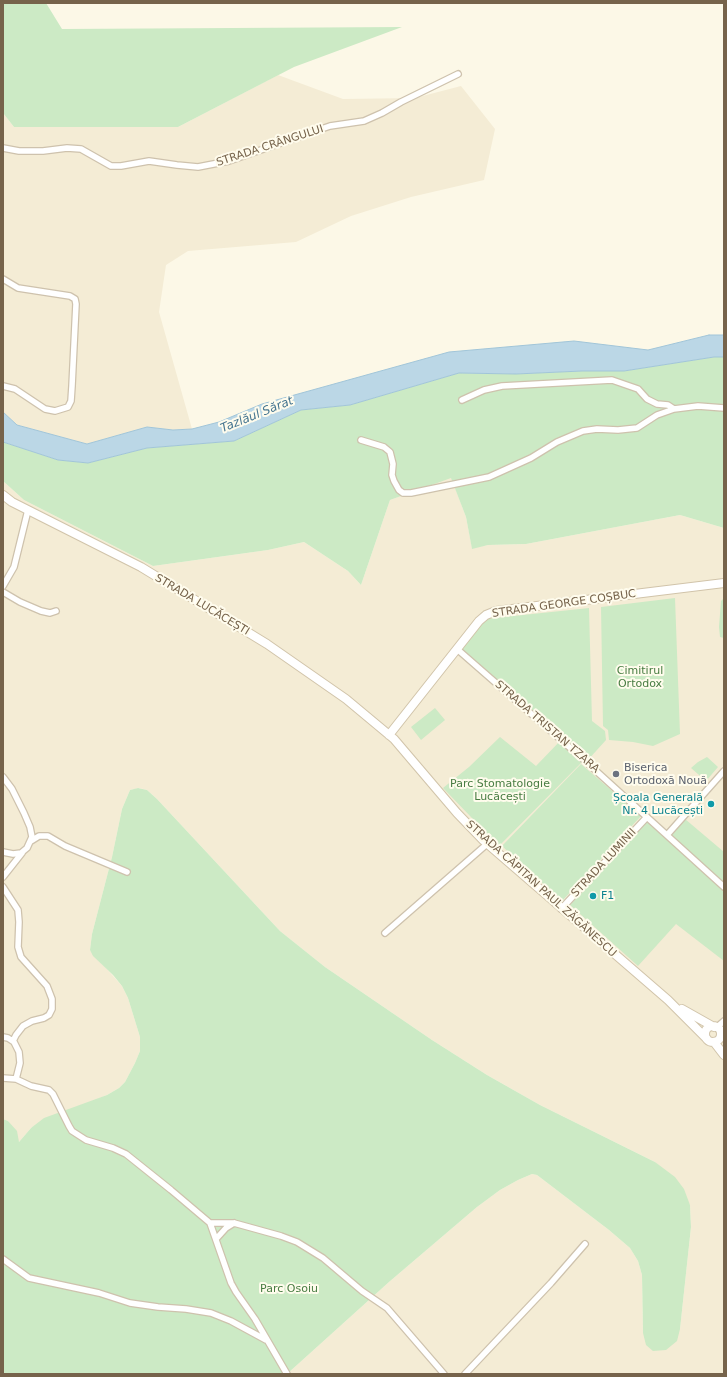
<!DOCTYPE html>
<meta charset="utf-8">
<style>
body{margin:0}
#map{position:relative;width:727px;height:1377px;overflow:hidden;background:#fcf8e7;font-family:"DejaVu Sans",sans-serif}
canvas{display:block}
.frame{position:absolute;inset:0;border:4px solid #76634b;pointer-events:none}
</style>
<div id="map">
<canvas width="727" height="1377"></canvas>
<div class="frame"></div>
</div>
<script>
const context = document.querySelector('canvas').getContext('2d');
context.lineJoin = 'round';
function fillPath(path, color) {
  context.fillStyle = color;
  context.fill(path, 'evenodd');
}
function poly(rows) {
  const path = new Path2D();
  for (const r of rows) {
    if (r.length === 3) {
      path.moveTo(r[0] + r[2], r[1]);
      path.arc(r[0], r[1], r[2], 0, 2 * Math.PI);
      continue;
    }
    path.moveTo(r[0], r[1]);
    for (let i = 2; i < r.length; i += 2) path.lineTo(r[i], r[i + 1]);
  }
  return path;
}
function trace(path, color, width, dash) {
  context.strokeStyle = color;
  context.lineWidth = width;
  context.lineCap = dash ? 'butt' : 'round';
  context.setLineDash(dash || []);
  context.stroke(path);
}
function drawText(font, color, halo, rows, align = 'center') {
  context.font = font + ' "DejaVu Sans",sans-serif';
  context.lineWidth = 4;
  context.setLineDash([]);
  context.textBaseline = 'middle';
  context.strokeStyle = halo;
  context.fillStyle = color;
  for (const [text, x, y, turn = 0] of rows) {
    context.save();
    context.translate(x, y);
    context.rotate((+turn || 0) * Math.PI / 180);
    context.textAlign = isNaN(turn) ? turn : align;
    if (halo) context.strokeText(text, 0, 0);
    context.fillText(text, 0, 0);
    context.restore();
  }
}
fillPath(poly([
 [278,75,343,99,415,98,461,86,495,129,484,180,411,197,351,216,296,242,188,251,166,265,159,312,192,429,173,430,147,427,87,444,17,425,3,412,3,113,14,127,178,127],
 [451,477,466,517,472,548,488,545,526,544,680,515,724,528,724,1374,287,1374,389,1282,477,1207,500,1190,518,1180,532,1174,537,1175,609,1230,630,1248,638,1261,642,1275,643,1333,680,1329,691,1227,690,1205,655,1162,540,1105,487,1075,432,1040,325,967,280,931,157,799,147,790,139,788,130,790,122,809,112,857,92,934,90,950,122,986,128,998,140,1037,140,1051,135,1063,125,1082,119,1088,107,1095,31,1128,19,1142,8,1121,3,1119,3,481,24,500,153,566,268,550,304,542,348,571,361,585,390,500]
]), '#f4ecd5');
fillPath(poly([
 [3,3,46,3,62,29,402,27,294,67,178,127,14,127,3,113],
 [714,357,724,357,724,528,680,515,526,544,488,545,472,549,466,517,451,478,390,500,361,585,348,571,304,542,268,550,153,566,24,500,3,481,3,442,58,460,88,463,147,448,234,441,301,410,350,405,459,373,516,374,582,371,624,371],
 [675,598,680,734,653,746,633,742,609,740,608,730,603,726,601,607],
 [724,598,724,638,720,637,719,627,721,601],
 [589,608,592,721,605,731,606,740,587,761,460,651,485,619],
 [435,708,445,720,421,740,411,727],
 [500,737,536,766,561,740,584,760,499,846,443,788,469,767],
 [707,757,718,767,706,781,691,768,698,762],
 [581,764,641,816,562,901,502,846],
 [138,788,147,790,157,799,280,931,325,967,432,1040,487,1075,540,1105,655,1162,675,1177,684,1189,690,1205,691,1227,680,1329,677,1341,666,1350,653,1351,646,1345,643,1333,642,1275,638,1261,630,1248,609,1230,537,1175,532,1174,518,1180,500,1190,477,1207,389,1282,287,1374,3,1374,3,1119,8,1121,17,1131,19,1142,31,1128,44,1118,107,1095,119,1088,125,1082,135,1063,140,1051,140,1037,128,998,122,986,113,975,93,956,90,950,92,934,112,857,122,809,130,790],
 [685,819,724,852,724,884,671,836],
 [646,821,724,891,724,961,676,924,638,966,570,905]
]), '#cceac5');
const water = poly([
 [709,335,724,335,724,357,714,357,624,371,582,371,516,374,459,373,350,405,301,410,234,441,147,448,88,463,58,460,3,442,3,412,17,425,87,444,147,427,173,430,192,429,219,422,262,404,449,352,574,341,648,350,709,335]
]);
fillPath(water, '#bbd7e6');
trace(water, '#a1c5d8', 1);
const street = poly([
 [3,148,19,151,43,151,67,148,81,149,111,166,121,166,149,161,177,165,198,167,229,161,330,126,364,121,382,113,401,102,458,74],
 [3,279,18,288,70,296,75,299,76,304,72,386,71,401,68,407,55,411,45,409,15,389,3,386],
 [462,400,484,390,502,386,612,380,638,389,647,399,657,404,668,405,674,409,698,406,724,408],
 [361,440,384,447,390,452,393,464,392,475,394,481,399,490,403,493,411,493,489,477,531,458,557,442,583,431,597,429,618,430,637,428,657,415,674,409],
 [3,586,14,567,28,510],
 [3,592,20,602,41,611,50,613,56,611],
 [457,649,584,760,724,887],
 [3,777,12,789,24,813,30,827,32,837,27,848,21,853,13,854,3,852],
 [667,835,724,771],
 [31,841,39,836,48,836,65,846,127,872],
 [3,877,22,853],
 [3,887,18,910,19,922,18,947,21,957,47,986,52,999,52,1009,49,1015,44,1018,32,1021,23,1026,16,1035,13,1041],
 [561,909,647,817],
 [385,933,487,844],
 [716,1028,724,1021],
 [3,1037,8,1038,14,1042,19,1052,20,1063,16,1079],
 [3,1078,16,1079,31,1086,49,1090,53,1094,69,1126,72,1131,86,1140,113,1148,126,1154,171,1190,210,1223,231,1283,236,1292,255,1319,287,1374],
 [210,1223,234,1223,281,1236,297,1242,323,1258,362,1291,387,1308,444,1374],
 [216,1239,226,1228,234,1223],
 [3,1259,29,1278,99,1293,130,1303,158,1307,186,1309,211,1313,231,1321,266,1340],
 [465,1374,551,1283,585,1244]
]);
const secondary = poly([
 [3,495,12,502,141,567,267,644,346,699,394,739,457,813,483,840,668,1000,707,1039],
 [389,735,479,621,486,615,496,611,724,583],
 [682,1009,714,1027],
 [713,1034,8],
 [714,1042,724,1055]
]);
trace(street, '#cec2ad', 8);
trace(secondary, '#d1c4aa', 10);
trace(street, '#fff', 5.5);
trace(secondary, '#fff', 8);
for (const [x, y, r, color] of [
 [616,774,4,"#6b7280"],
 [711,804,4,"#0f9aa8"],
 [593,896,4,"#0f9aa8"]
]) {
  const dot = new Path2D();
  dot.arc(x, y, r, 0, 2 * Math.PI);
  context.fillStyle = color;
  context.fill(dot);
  trace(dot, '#fffced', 1.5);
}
drawText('11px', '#76634b', '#fffced', [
 ["STRADA CRÂNGULUI",270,146,-18],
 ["STRADA GEORGE COȘBUC",564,604,-8],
 ["STRADA LUCĂCEȘTI",202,605,31],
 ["STRADA TRISTAN TZARA",547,727,41],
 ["STRADA LUMINII",604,863,-47],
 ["STRADA CĂPITAN PAUL ZĂGĂNESCU",541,889,42]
]);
drawText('11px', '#487c42', '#fffced', [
 ["Cimitirul",640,671],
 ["Ortodox",640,684],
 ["Parc Stomatologie",500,784],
 ["Lucăcești",500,797],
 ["Parc Osoiu",289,1289]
]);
drawText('11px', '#5b616d', '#fffced', [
 ["Biserica",624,768],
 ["Ortodoxă Nouă",624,781]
], 'left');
drawText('11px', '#0d838f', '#fffced', [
 ["Școala Generală",703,798],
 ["Nr. 4 Lucăcești",703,811],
 ["F1",601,896,"left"]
], 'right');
drawText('italic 12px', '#477691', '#fffced', [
 ["Tazlăul Sărat",257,415,-22]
]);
</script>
